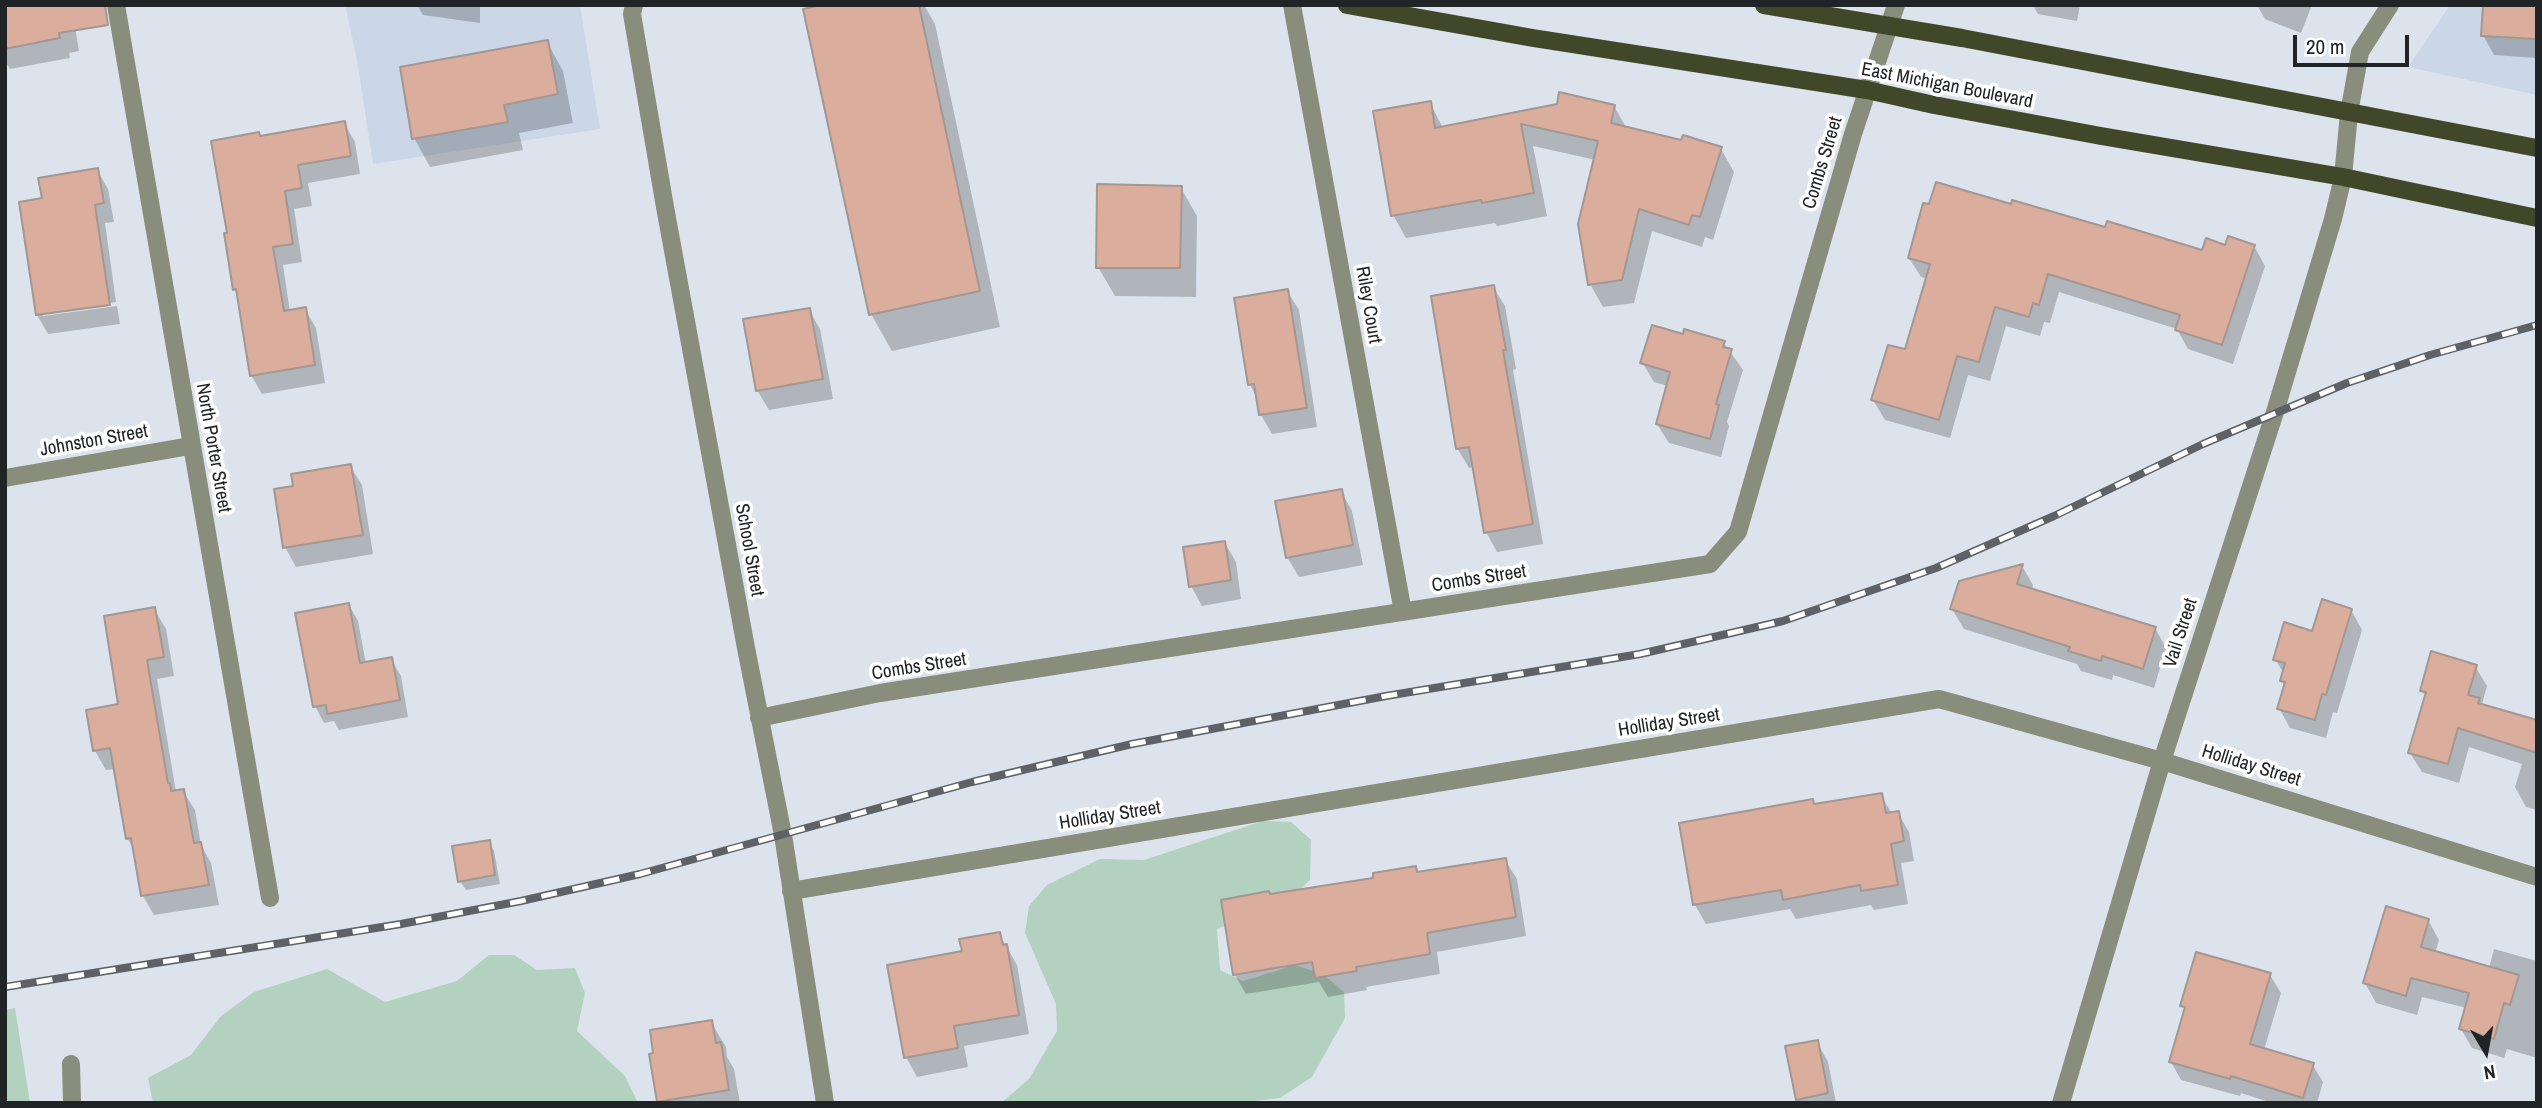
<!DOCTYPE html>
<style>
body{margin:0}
#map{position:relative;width:2542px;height:1108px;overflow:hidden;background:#dce3ec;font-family:"Archivo Narrow",sans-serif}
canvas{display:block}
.frame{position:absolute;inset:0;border:7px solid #212427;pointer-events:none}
.north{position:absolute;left:2451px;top:1017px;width:70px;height:70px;-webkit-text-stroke:5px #fff;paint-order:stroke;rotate:170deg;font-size:19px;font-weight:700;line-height:28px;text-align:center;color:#212427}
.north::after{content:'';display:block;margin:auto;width:24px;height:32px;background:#212427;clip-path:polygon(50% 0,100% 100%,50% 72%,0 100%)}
.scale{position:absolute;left:2293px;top:35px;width:116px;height:32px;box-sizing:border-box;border:4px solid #212427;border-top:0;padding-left:9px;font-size:21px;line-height:24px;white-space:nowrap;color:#212427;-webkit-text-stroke:5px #fff;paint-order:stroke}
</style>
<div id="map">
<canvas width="2542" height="1108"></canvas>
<div class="frame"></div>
<div class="north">N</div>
<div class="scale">20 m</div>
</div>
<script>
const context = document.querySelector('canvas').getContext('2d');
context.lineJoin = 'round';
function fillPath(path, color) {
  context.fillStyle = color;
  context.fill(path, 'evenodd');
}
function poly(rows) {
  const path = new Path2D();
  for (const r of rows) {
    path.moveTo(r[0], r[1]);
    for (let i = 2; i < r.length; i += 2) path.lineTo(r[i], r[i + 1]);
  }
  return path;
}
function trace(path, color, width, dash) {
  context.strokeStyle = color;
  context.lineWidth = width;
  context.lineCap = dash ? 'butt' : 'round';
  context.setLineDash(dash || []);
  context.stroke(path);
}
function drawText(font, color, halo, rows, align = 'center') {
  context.font = font + ' "Archivo Narrow",sans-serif';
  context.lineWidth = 7;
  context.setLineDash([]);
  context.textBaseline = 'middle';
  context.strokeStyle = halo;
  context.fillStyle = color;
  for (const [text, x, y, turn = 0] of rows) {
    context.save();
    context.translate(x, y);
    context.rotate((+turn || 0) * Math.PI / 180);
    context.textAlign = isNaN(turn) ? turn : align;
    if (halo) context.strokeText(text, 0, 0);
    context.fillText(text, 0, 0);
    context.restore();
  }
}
fillPath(poly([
 [345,5,580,5,600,129,373,164,357,60],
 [2450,5,2537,5,2537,95,2408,67]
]), '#cbd7e7');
fillPath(poly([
 [1263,821,1291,822,1311,840,1310,880,1291,897,1217,929,1220,970,1243,981,1295,965,1323,974,1344,992,1345,1018,1312,1077,1280,1098,1237,1103,1001,1103,1029,1079,1057,1031,1056,1004,1025,933,1029,906,1047,885,1100,859,1144,860],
 [489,955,514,955,537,970,575,968,585,993,577,1031,625,1076,638,1103,153,1103,148,1078,191,1055,221,1016,254,992,327,969,385,1002,457,981],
 [15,1008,30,1103,5,1103,5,1010]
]), '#b2d1be');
fillPath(poly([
 [5,5,74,21,79,51,69,53,70,58,10,69,5,61],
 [417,5,480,5,480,23,423,15],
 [831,5,924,5,935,24,1000,327,892,351,871,314],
 [2033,5,2080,5,2077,21,2038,14],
 [2257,5,2312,5,2301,33,2265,19],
 [2537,5,2537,58,2494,55,2483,35],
 [547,42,563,71,573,123,519,133,523,150,430,167,414,138],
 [1430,103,1443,128,1614,106,1627,129,1721,149,1734,172,1713,240,1705,237,1702,247,1652,231,1634,303,1603,307,1590,284,1596,160,1533,146,1547,216,1497,226,1495,223,1406,238,1393,215],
 [344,123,355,142,360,174,308,183,312,206,294,209,302,262,283,265,290,312,305,309,316,328,325,383,262,394,251,375,239,296,235,289,229,234,261,138],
 [97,170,108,189,114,222,105,223,116,302,43,313,43,316,117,306,120,324,48,334,37,315,44,200],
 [1181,188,1197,216,1196,297,1115,296,1098,267],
 [2012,206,2203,252,2226,247,2254,246,2265,266,2233,364,2188,349,2177,329,2059,292,2050,323,2044,322,2040,336,2006,326,1990,381,1968,375,1950,438,1885,420,1873,400,1906,352,1927,279,1921,277,1909,258],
 [1493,287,1505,306,1516,369,1513,370,1543,544,1497,552,1486,532,1474,467,1469,468,1457,448],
 [1287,291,1299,310,1317,427,1272,434,1261,415,1258,400,1250,385,1236,299],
 [809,310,820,329,833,399,769,410,757,390],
 [1684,336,1724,343,1743,370,1727,422,1729,426,1721,457,1669,443,1657,424,1668,386,1654,382,1642,362],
 [350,466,362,485,373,554,296,567,285,547,295,487],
 [1341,491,1352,511,1363,565,1299,577,1287,557],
 [1225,543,1236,562,1241,599,1202,606,1191,586],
 [2022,566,2033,585,2032,590,2155,628,2166,648,2154,688,2113,675,2112,680,2081,671,2077,664,1964,629,1952,609],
 [349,605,358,621,366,664,391,659,401,676,408,717,339,730,334,721,324,723,315,706],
 [154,609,166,629,174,676,157,679,176,792,183,791,195,810,201,845,211,863,219,905,154,915,143,896,136,853,127,838,115,769,106,770,95,751,120,706],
 [2351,610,2362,630,2337,713,2333,712,2326,738,2290,728,2279,708,2285,687,2282,681,2284,674,2275,659],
 [2475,666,2487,686,2482,704,2537,722,2537,810,2526,807,2515,787,2522,764,2469,747,2459,783,2422,772,2410,753,2426,698,2422,690],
 [1881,795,1892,814,1898,813,1909,832,1914,861,1901,863,1908,904,1874,910,1871,905,1796,919,1790,909,1706,924,1695,905,1814,805],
 [489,842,494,851,500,884,466,890,460,881],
 [1505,860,1517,879,1526,936,1437,952,1440,974,1366,987,1367,990,1328,997,1319,982,1246,994,1235,975,1270,896],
 [2428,920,2439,940,2435,953,2489,968,2494,949,2537,961,2537,1058,2507,1049,2504,1058,2472,1048,2461,1029,2467,1008,2422,997,2417,1015,2376,1003,2365,983],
 [999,934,1017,965,1029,1034,964,1046,968,1067,917,1077,906,1057,964,953],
 [2270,975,2281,993,2264,1050,2312,1064,2323,1082,2317,1103,2272,1103,2241,1093,2240,1096,2181,1080,2171,1062,2186,1011,2182,1005],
 [711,1022,726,1047,727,1057,734,1069,740,1103,659,1103,651,1055],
 [1817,1042,1828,1062,1836,1103,1800,1103,1797,1099]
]), '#0003');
const building = poly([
 [5,5,105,5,108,25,59,33,60,38,5,49,5,5],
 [822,5,919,5,980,291,869,315,803,9,822,5],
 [2483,5,2537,5,2537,39,2481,36,2483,5],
 [548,40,558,94,504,105,508,122,412,139,400,67,548,40],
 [1559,92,1615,105,1611,123,1681,140,1683,135,1722,147,1700,217,1692,215,1689,225,1639,209,1622,280,1588,285,1578,224,1598,141,1521,124,1534,193,1482,203,1481,200,1391,216,1373,111,1431,101,1435,128,1557,104,1559,92],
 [345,121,351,156,298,165,302,188,285,191,293,244,273,247,284,311,306,307,315,365,250,376,236,289,233,290,224,233,227,233,211,141,259,132,260,136,345,121],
 [98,168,104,203,95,205,110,305,36,315,19,202,42,198,38,178,98,168],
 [1936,182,2011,204,2012,200,2105,227,2107,221,2202,250,2206,238,2225,245,2228,236,2255,245,2222,345,2175,330,2180,315,2048,274,2039,305,2033,303,2029,317,1995,307,1979,362,1957,356,1939,420,1871,400,1888,345,1905,349,1930,264,1908,258,1923,203,1929,204,1936,182],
 [1097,184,1182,186,1180,268,1096,268,1097,184],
 [1494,285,1506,350,1503,350,1533,524,1484,533,1469,447,1456,449,1431,296,1494,285],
 [1288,289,1307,408,1259,415,1254,384,1248,385,1234,298,1288,289],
 [810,308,823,379,756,391,743,319,810,308],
 [1652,325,1683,334,1684,329,1725,341,1723,347,1732,349,1716,404,1719,405,1710,439,1656,424,1670,372,1640,363,1652,325],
 [351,464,363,535,283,548,274,489,293,486,291,474,351,464],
 [1342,489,1353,545,1286,558,1275,501,1342,489],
 [1225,541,1231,580,1189,587,1183,547,1225,541],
 [2023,564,2017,584,2156,627,2143,669,2102,656,2101,661,2068,651,2070,647,1950,609,1959,581,2023,564],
 [2322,599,2352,609,2326,695,2322,694,2315,720,2277,709,2285,682,2280,681,2285,663,2273,660,2284,622,2312,631,2322,599],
 [349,603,360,663,392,657,400,700,327,714,326,705,313,707,295,613,349,603],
 [155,607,164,657,147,660,168,783,170,783,171,791,184,789,194,843,201,842,209,885,141,896,131,838,126,839,110,748,93,751,86,710,118,704,104,616,155,607],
 [2431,651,2477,665,2468,695,2480,698,2478,703,2537,720,2537,753,2458,728,2448,764,2408,753,2426,692,2420,691,2431,651],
 [1882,793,1886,813,1899,811,1904,841,1891,844,1898,885,1861,891,1860,885,1783,900,1781,890,1693,905,1679,823,1813,799,1814,804,1882,793],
 [490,840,495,875,458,882,452,846,490,840],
 [1506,858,1516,917,1427,933,1430,954,1356,967,1357,971,1315,978,1312,962,1233,975,1221,900,1269,891,1270,894,1373,878,1373,873,1416,866,1417,872,1506,858],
 [2386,906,2429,919,2421,947,2519,975,2510,1005,2504,1003,2494,1039,2459,1029,2469,993,2411,978,2406,996,2363,983,2386,906],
 [1000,932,1003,945,1007,944,1019,1015,954,1026,958,1048,904,1058,887,965,962,951,959,939,1000,932],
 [2196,952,2271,973,2250,1044,2314,1063,2303,1098,2231,1076,2230,1079,2169,1062,2185,1007,2180,1006,2196,952],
 [712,1020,716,1043,721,1042,729,1090,657,1102,649,1054,653,1053,650,1030,712,1020],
 [1818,1040,1828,1093,1796,1100,1785,1046,1818,1040]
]);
fillPath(building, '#dbad9d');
trace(building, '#a29792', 2);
trace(poly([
 [116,5,270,898],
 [634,5,632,14,665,207,746,648,783,835,825,1103],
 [1292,5,1403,612],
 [5,478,190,446],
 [759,718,880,693,1710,564,1738,532,1853,134,1896,5],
 [791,891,1939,699,2162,761,2537,877],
 [71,1064,72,1103]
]), '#888d7c', 18);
trace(poly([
 [2061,1103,2162,761,2275,412,2333,219,2343,177,2349,113,2360,52,2390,5]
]), '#888d7c', 18);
trace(poly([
 [1347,5,1533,38,1867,90,1934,105,2101,136,2343,177,2537,218],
 [1764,5,1962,38,2537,148]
]), '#414829', 18);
const rail = poly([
 [5,987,401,924,521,901,640,874,972,782,1132,744,1386,696,1640,654,1783,621,1936,568,2054,516,2203,444,2347,383,2430,355,2537,325]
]);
trace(rail, '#5e6267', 8);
trace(rail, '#fff', 5, [16]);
drawText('19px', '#212427', '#fff', [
 ["East Michigan Boulevard",1947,86,11],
 ["Combs Street",1823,163,-73],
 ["Riley Court",1368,305,80],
 ["Johnston Street",94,441,-10],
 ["North Porter Street",213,448,80],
 ["School Street",749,550,80],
 ["Combs Street",1479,579,-9],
 ["Vail Street",2181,633,-72],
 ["Combs Street",919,667,-9],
 ["Holliday Street",1669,723,-9],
 ["Holliday Street",2251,766,17],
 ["Holliday Street",1110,816,-9]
]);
</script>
